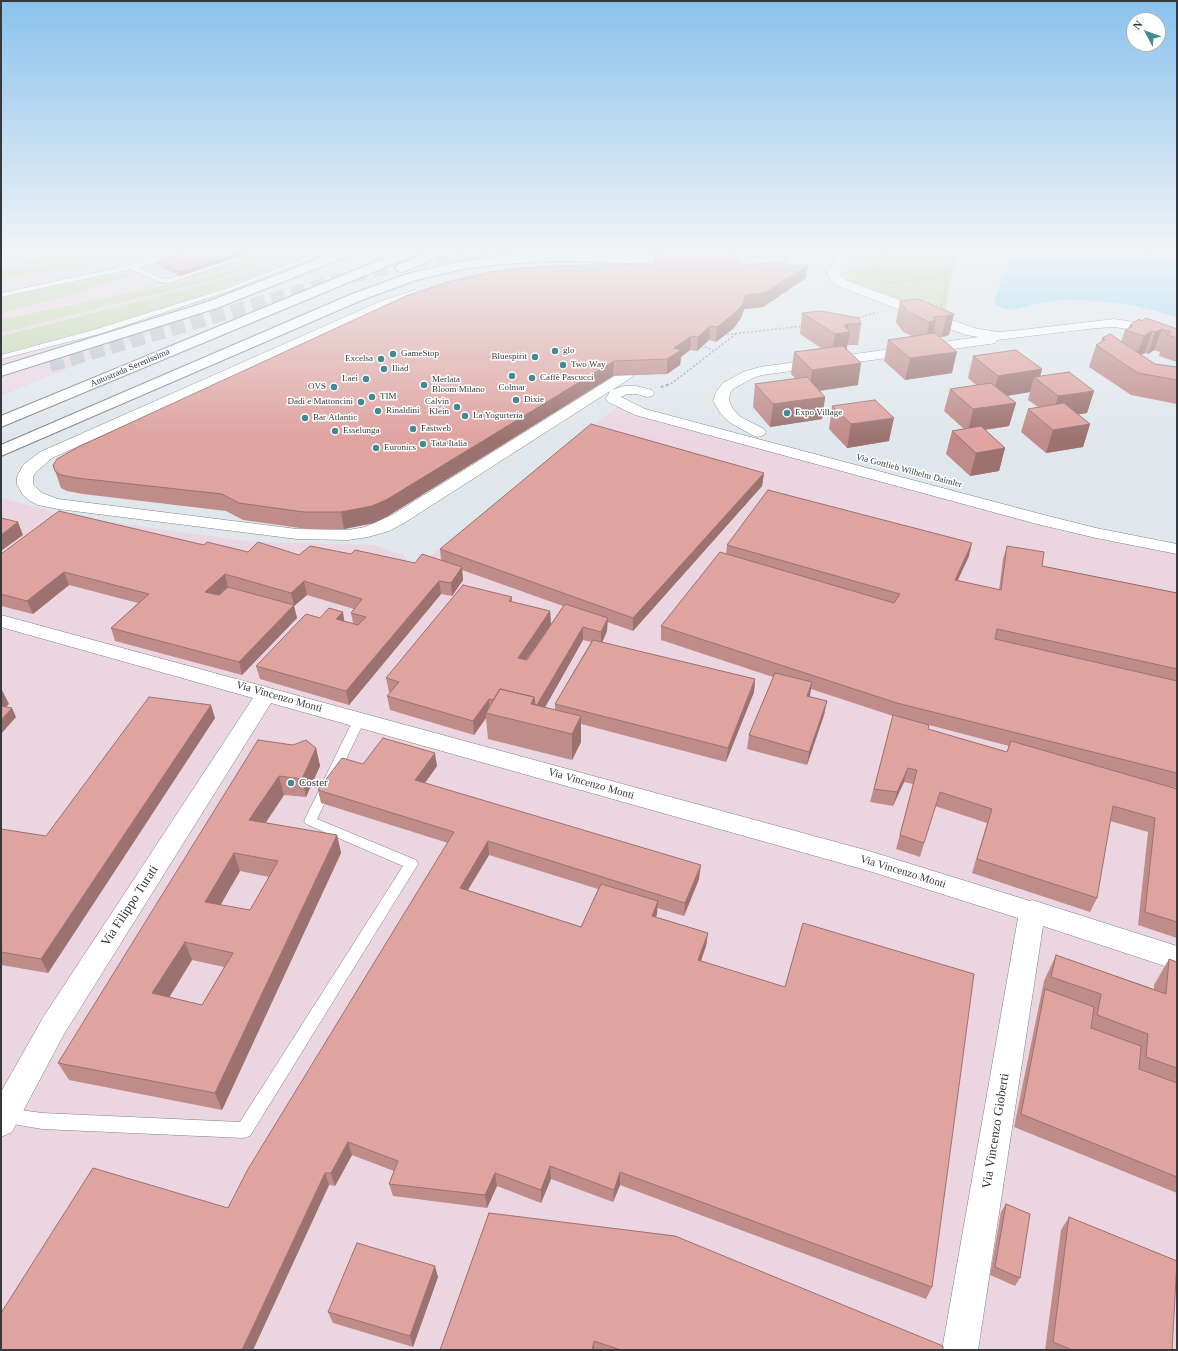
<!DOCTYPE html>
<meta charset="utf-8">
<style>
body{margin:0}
#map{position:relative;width:1178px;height:1351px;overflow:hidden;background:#e0e7ec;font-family:"Times New Roman",serif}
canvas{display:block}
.frame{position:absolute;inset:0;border:2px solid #36393b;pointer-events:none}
.north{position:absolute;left:1126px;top:12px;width:40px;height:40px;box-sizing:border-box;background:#fff;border:1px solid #afb0b1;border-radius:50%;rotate:311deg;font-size:11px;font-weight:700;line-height:16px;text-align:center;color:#36393b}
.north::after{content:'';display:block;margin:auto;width:14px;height:18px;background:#438a92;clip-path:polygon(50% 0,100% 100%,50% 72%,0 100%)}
</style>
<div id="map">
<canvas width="1178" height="1351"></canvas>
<div class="frame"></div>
<div class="north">N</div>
</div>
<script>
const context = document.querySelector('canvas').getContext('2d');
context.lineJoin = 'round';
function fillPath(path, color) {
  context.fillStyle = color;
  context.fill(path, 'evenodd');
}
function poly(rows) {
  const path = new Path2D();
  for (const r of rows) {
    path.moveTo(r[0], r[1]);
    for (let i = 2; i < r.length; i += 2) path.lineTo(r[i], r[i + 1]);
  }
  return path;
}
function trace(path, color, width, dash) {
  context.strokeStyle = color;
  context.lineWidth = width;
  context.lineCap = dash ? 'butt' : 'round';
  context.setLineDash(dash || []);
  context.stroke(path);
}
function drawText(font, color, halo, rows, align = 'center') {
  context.font = font + ' "Times New Roman",serif';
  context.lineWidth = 3;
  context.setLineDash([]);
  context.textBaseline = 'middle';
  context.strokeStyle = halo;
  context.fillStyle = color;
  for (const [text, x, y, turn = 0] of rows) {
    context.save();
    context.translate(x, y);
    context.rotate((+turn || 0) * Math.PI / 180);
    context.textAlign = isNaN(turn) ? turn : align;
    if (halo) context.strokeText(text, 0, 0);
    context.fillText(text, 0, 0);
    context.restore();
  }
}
fillPath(poly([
 [1,250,350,250,254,292,1,396],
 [618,406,1060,530,1177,552,1177,1350,1,1350,1,498,74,517,254,542,374,545,403,555,414,569]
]), '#ebd5e1');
fillPath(poly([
 [72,250,147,250,84,266,1,278,1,268],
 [268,250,294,250,231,269,174,282,136,288,159,282,164,283,174,281],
 [302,250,308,250,215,279,1,333,1,320,218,274],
 [315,250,323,250,195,298,111,325,1,354,1,336,203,285,252,271],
 [863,250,957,250,945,313,940,315,850,281,847,278,846,272],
 [139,273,61,298,1,313,1,297,113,275]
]), '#c5d4aa');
fillPath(poly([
 [1014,250,1142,250,1177,260,1177,317,1132,305,1094,301,1066,300,1045,302,1010,310,1001,308,996,305,995,297]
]), '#9ed8f5');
trace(poly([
 [646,265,669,259,674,255,674,250]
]), '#bec4c9', 13, [13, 6]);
trace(poly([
 [50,365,356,275,405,263,455,255,506,250]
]), '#bec4c9', 14, [14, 7]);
const lane = poly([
 [181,250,190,250,138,267,163,279,168,279,258,250,267,250,169,283,160,282,131,269,1,297,1,293,131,265,181,250],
 [325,250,333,250,229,291,99,334,1,359,1,355,93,330,225,289,325,250],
 [359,716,363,717,365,720,317,819,416,860,418,864,250,1136,244,1138,42,1129,1,1122,1,1110,6,1108,42,1113,240,1122,403,866,306,824,304,821,353,720,355,717,359,716]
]);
const street = poly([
 [842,250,854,250,839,272,841,276,846,280,974,328,997,332,1012,331,1114,319,1148,324,1177,333,1177,342,1146,332,1114,327,1097,328,997,340,995,343,990,344,762,375,753,378,733,389,730,393,729,401,733,409,739,416,764,429,766,432,764,435,758,437,752,435,729,422,721,414,713,401,716,392,723,383,743,372,760,367,979,337,966,335,838,286,831,281,827,272,842,250],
 [415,290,419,291,421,294,419,297,391,307,52,458,36,472,33,477,33,484,42,493,58,499,297,529,348,530,365,527,392,515,621,372,626,371,631,372,633,375,631,378,612,390,624,386,636,386,652,390,654,393,652,396,647,397,636,394,627,394,621,397,645,409,1048,516,1096,528,1177,544,1177,554,1096,538,1037,524,635,415,608,402,606,399,610,391,404,523,389,531,368,537,348,540,297,539,58,509,38,505,30,501,23,495,17,484,17,477,23,465,40,452,381,301,415,290],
 [1,615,869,851,1030,901,1032,900,1177,946,1177,970,1043,926,978,1350,942,1350,1018,918,869,871,271,703,64,1034,12,1132,1,1137,1,1092,44,1016,253,698,1,627,1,615]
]);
const highway = poly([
 [341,250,358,250,356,253,217,308,1,376,1,366,207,302,341,250],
 [404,250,421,250,419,253,1,427,1,416,404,250],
 [434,250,450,250,448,253,405,271,401,272,397,271,395,268,397,265,434,250],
 [747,250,776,250,774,253,770,254,725,261,721,260,719,257,721,254,747,250],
 [559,253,657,256,661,257,663,260,661,263,657,264,559,261,501,264,459,270,416,280,362,300,1,456,1,445,352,294,407,274,459,262,501,256,559,253]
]);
trace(lane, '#7d8388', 1);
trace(street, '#7d8388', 1);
trace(highway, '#7d8388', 2);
trace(poly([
 [868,277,885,250],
 [884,283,947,276],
 [941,306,953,250],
 [854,319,878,312],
 [723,335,804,326],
 [701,345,713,350],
 [667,385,672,383,736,334]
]), '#9ba1a4', 1.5, [2, 2]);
trace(poly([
 [661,387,670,384]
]), '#9ba1a4', 2, [2.5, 2.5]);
fillPath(lane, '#fff');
fillPath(street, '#fff');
fillPath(highway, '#fff');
fillPath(poly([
 [196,250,259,250,180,276,158,266,157,262],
 [742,265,787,266,808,265,806,278,763,307,744,309,741,318,734,328,716,342,709,340,697,351,690,350,681,357,680,365,667,374,613,376,388,516,374,523,344,529,307,529,243,520,226,511,83,494,67,491,61,488,53,465],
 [900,301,954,314,949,335,942,337,939,337,952,373,905,380,884,361,888,340,912,336,903,332,896,322],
 [802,313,861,324,858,345,847,345,847,349,858,385,820,391,825,397,822,419,770,427,753,407,755,384,796,379,791,374,794,352,821,348,800,334],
 [1142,321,1177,329,1177,362,1159,356,1160,352,1154,350,1148,354,1145,353,1141,355,1155,364,1177,367,1177,404,1131,395,1089,367,1096,345,1101,342,1102,338,1121,342,1125,330,1129,328,1130,325],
 [973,356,1042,369,1040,376,1094,391,1087,413,1078,414,1090,424,1083,447,1046,453,1021,432,1028,409,1038,407,1028,400,1030,392,1007,396,1016,403,1009,426,985,430,1005,448,999,471,970,476,946,454,952,431,964,429,944,411,950,389,976,385,968,378],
 [832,406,889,441,847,448,829,429],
 [764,473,762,486,633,631,607,622,607,631,602,643,755,679,754,692,726,762,581,724,581,742,572,760,488,739,486,718,474,735,390,710,387,696,391,693,389,692,386,678,512,597,512,602,550,611,551,625,526,660,527,660,563,606,462,570,463,580,452,596,441,594,349,705,260,679,256,666,320,618,344,621,353,623,351,613,354,609,307,595,294,606,297,618,242,675,115,641,111,628,138,603,69,585,33,614,1,606,1,554,204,545,248,552,299,555,351,554,415,563,441,560,440,549],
 [228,587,263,597,225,590],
 [583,640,591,642,555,704,555,710,545,707],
 [727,545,969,556,957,580,999,590,1003,559,1007,546,1042,566,1177,593,1177,788,1150,782,1177,789,1177,938,1138,925,1148,832,1110,821,1097,898,1090,912,972,873,987,823,935,806,920,857,896,849,913,784,904,782,893,806,870,802,893,716,811,689,809,697,827,701,824,715,807,765,747,749,749,735,773,677,661,640,661,626,726,554],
 [929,725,1009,746,1007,752,928,729],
 [215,718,48,973,1,965,1,829,46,836],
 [293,745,316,748,320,766,306,797,284,795,265,823,337,835,341,853,222,1110,69,1080,58,1063],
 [240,871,269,877,250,910,220,905],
 [192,960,224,967,202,1005,169,997],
 [363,764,437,766,425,783,699,879,684,916,657,908,657,914,656,917,708,933,706,946,701,961,932,1287,926,1299,620,1185,613,1202,551,1179,541,1203,497,1186,487,1208,393,1196,389,1184,394,1171,352,1155,335,1186,329,1185,253,1350,1,1350,228,1208,448,843,321,803,318,790],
 [489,855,598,889,581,927,468,890],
 [1056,955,1154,989,1154,985,1169,959,1177,962,1177,1193,1014,1127,1044,981],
 [1006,1204,1020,1278,1015,1286,990,1275,1001,1212],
 [489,1213,943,1350,440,1350],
 [1069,1217,1172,1350,1045,1350,1061,1230],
 [438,1277,413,1347,333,1323,328,1312]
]), '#c08c8a');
fillPath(poly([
 [248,250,259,250,180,276,180,272],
 [808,265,806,278,763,307,744,309,741,318,734,328,716,342,717,327,745,295],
 [954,314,949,335,942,337,946,316],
 [936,320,932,341,925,343,929,322],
 [849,324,847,332,850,332,846,353,831,355,835,334,844,325],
 [710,326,709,340,697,351,698,337],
 [1162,329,1154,350,1148,354,1155,332],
 [1152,331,1145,353,1136,357,1144,336],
 [691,336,690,350,681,357,680,365,667,374,667,359,674,348],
 [957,352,952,373,905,380,910,358],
 [614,361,613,376,388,516,374,523,344,529,341,512],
 [861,363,858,385,809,392,812,370],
 [1042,369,1039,381,1034,377,1030,392,992,398,998,376],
 [1094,391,1087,413,1052,419,1058,396],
 [825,397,822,419,770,427,773,404],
 [1016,403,1009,426,968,432,973,409],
 [894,418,889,441,847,448,851,424],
 [1090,424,1083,447,1046,453,1053,430],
 [1005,448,999,471,970,476,976,453],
 [764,473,762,486,633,631,633,618],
 [18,522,23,535,1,551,1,535],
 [972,543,969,556,952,593,955,580],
 [462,567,463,580,452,596,451,583],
 [64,572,69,585,33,614,27,601],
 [225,574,228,587,209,605,205,592],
 [304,581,307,595,294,606,297,618,242,675,239,662,294,605,291,593],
 [439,581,441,594,349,705,346,691],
 [550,611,551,625,518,671,518,658],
 [343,612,345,625,336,619],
 [608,618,607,631,601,645,601,632],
 [583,627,583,640,535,725,531,704,534,697],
 [755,679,754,692,726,762,728,748],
 [812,682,810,696,804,710,807,696],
 [2,690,9,704,1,712,1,692],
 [489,699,490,713,486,713,486,718,474,735,473,721],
 [827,701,824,715,807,765,809,752],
 [211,705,215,718,48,973,41,959],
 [12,708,16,717,1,734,1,720],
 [581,716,581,742,572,760,572,734],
 [316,748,320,766,306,797,302,779],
 [435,753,437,766,417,794,415,780],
 [908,768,904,782,893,806,897,792],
 [279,776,284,795,255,839,249,820],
 [337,835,341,853,222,1110,215,1093],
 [488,841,489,855,461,901,460,888],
 [234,853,240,871,212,920,205,902],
 [701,865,699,879,684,916,685,903],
 [658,901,657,914,651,930,652,916],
 [708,933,706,946,696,974,698,960],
 [185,942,192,960,161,1011,152,993],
 [348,1142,352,1155,335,1186,331,1173],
 [550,1166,551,1179,541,1203,541,1190],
 [620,1172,620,1185,613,1202,614,1190],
 [325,1173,329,1185,253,1350,242,1350],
 [495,1173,497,1186,487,1208,485,1195],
 [435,1266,438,1277,413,1347,410,1336],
 [594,1341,594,1350,592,1350]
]), '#9c7270');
const building = poly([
 [196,250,248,250,180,272,157,262,196,250],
 [657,250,731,250,742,265,785,262,787,266,808,265,764,293,745,295,743,304,735,313,717,327,710,326,698,337,691,336,674,348,681,350,667,359,614,361,386,500,372,506,341,512,304,512,239,503,222,494,77,478,61,475,55,471,53,465,57,459,78,447,406,296,448,282,490,272,524,268,550,266,654,264,657,250],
 [918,299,954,314,946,316,932,317,936,320,929,322,907,311,900,301,918,299],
 [821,311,859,318,861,324,849,324,844,325,850,332,835,334,802,313,821,311],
 [1146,318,1177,329,1177,338,1167,335,1171,332,1162,329,1155,332,1152,331,1144,336,1125,330,1133,326,1130,325,1139,319,1142,321,1146,318],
 [935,333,957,352,910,358,888,340,935,333],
 [1110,334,1155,364,1177,367,1177,380,1138,373,1096,345,1105,340,1102,338,1110,334],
 [843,346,861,363,812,370,794,352,843,346],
 [1016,350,1042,369,998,376,973,356,1016,350],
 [1069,372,1094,391,1058,396,1034,377,1069,372],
 [807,377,825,397,773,404,755,384,807,377],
 [991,383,1016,403,973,409,950,389,991,383],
 [875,400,894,418,851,424,832,406,875,400],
 [1064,403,1090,424,1053,430,1028,409,1064,403],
 [591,424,764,473,633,618,440,549,591,424],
 [981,426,1005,448,976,453,952,431,981,426],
 [768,490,972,543,955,580,1001,590,1007,546,1044,552,1042,566,1177,593,1177,669,997,629,995,639,1177,681,1177,773,897,703,661,626,720,552,894,603,900,594,727,545,768,490],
 [59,511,204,545,207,542,248,552,258,542,299,555,310,546,351,554,355,550,415,563,422,554,462,567,451,583,439,581,346,691,256,666,306,614,320,618,329,608,343,612,336,619,358,625,366,617,351,613,362,599,304,581,291,593,225,574,205,592,219,595,228,587,294,605,239,662,111,628,149,594,64,572,27,601,1,594,1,554,59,511],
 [1,518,18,522,1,535,1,518],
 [463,585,512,597,509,601,550,611,518,658,527,660,565,604,608,618,601,632,583,627,537,705,535,705,534,697,500,689,493,700,489,699,473,721,387,696,399,682,386,678,463,585],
 [593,640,755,679,728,748,555,704,593,640],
 [775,673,812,682,807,696,827,701,809,752,749,735,775,673],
 [500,689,534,697,531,704,581,716,572,734,486,713,500,689],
 [149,697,211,705,41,959,1,952,1,829,46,836,149,697],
 [1,706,12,708,1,720,1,706],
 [893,715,929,725,928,729,1007,752,1011,741,1177,789,1177,922,1145,912,1155,818,1113,806,1097,898,977,859,992,809,940,792,924,843,900,835,917,770,908,768,897,792,874,789,893,715],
 [383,738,435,753,415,780,701,865,685,903,488,841,460,888,581,927,601,884,658,901,652,916,708,933,698,960,785,987,803,923,974,974,932,1287,620,1172,614,1190,550,1166,541,1190,495,1173,485,1195,389,1184,398,1161,348,1142,331,1173,325,1173,242,1350,1,1350,1,1313,93,1168,228,1208,248,1169,454,832,318,790,342,758,363,764,383,738],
 [258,740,293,745,306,740,316,748,302,779,279,776,249,820,337,835,215,1093,58,1063,258,740],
 [234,853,278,861,250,910,205,902,234,853],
 [185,942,233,953,202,1005,152,993,185,942],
 [1056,955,1166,994,1169,959,1177,962,1177,1068,1146,1057,1148,1034,1097,1015,1101,994,1051,977,1056,955],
 [1045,989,1094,1007,1091,1028,1141,1046,1139,1069,1177,1083,1177,1177,1021,1114,1045,989],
 [1006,1204,1030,1214,1020,1278,995,1267,1006,1204],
 [489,1213,675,1236,943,1346,943,1350,621,1350,594,1341,592,1350,440,1350,489,1213],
 [1069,1217,1177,1261,1172,1350,1072,1350,1053,1342,1069,1217],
 [357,1243,435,1266,410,1336,328,1312,357,1243]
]);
fillPath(building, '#dfa3a0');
trace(building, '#9c7270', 1);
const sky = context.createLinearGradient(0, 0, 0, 439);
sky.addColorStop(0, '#8ac2ed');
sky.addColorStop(0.57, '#f1f4f6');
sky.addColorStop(1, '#f1f4f600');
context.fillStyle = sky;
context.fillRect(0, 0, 1178, 439);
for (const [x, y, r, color] of [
 [555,351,4,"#438a92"],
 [393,354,4,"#438a92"],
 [535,357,4,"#438a92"],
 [381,359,4,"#438a92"],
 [563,365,4,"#438a92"],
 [384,369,4,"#438a92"],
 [512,376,4,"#438a92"],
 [532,378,4,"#438a92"],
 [366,379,4,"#438a92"],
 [424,385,4,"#438a92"],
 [334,387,4,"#438a92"],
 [372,397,4,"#438a92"],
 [516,400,4,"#438a92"],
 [361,402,4,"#438a92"],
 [457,407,4,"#438a92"],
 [378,411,4,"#438a92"],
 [787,413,4,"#438a92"],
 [465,416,4,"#438a92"],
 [305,418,4,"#438a92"],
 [413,429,4,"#438a92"],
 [335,431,4,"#438a92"],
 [423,444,4,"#438a92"],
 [376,448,4,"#438a92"],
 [291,783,4,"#438a92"]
]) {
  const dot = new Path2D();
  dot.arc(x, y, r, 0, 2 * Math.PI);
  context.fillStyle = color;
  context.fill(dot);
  trace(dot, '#fff', 1.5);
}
drawText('9px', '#36393b', '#fff', [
 ["glo",563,351],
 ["GameStop",401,354],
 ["Bluespirit",527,357,"right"],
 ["Excelsa",373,359,"right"],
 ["Two Way",571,365],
 ["Iliad",392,369],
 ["Caffè Pascucci",540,378],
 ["Laei",358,379,"right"],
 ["Merlata",432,380],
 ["Bloom Milano",432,390],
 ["OVS",326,387,"right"],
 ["Colmar",512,388,"center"],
 ["TIM",380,397],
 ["Dixie",524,400],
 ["Dadi e Mattoncini",353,402,"right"],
 ["Calvin",449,402,"right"],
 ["Klein",449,412,"right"],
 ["Rinaldini",386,411],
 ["Expo Village",795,413],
 ["La Yogurteria",473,416],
 ["Bar Atlantic",313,418],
 ["Fastweb",421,429],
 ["Esselunga",343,431],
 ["Tata Italia",431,444],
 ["Euronics",384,448]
], 'left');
drawText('9px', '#36393b', '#fff', [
 ["Autostrada Serenissima",130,368,-23],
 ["Via Gottlieb Wilhelm Daimler",909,471,15]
]);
drawText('11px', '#36393b', '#fff', [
 ["Via Vincenzo Monti",279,697,16],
 ["Via Vincenzo Monti",591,784,16],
 ["Via Vincenzo Monti",903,872,17]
]);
drawText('11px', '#36393b', '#fff', [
 ["Coster",299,783]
], 'left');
drawText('13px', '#36393b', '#fff', [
 ["Via Filippo Turati",130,906,-57],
 ["Via Vincenzo Gioberti",996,1131,-81]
]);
</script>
